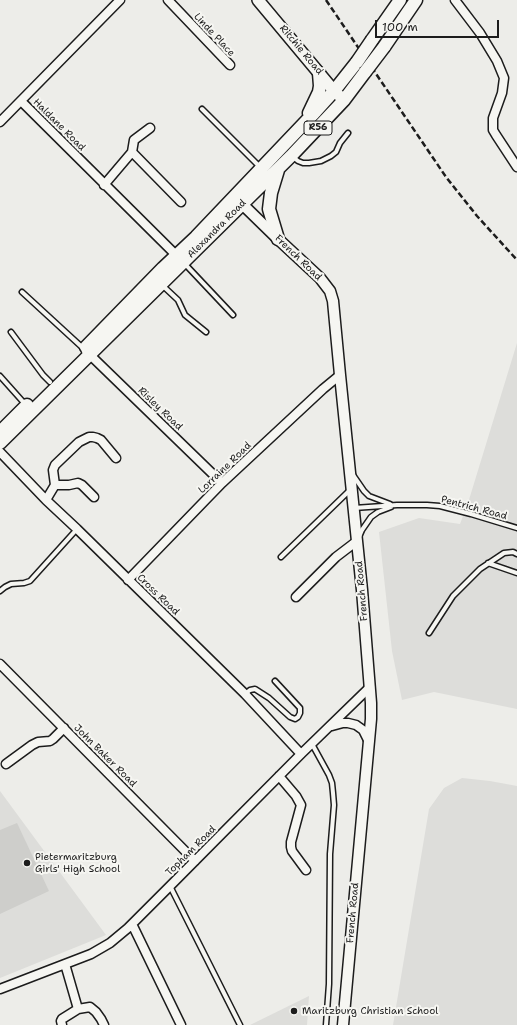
<!DOCTYPE html>
<style>
body{margin:0}
#map{position:relative;width:517px;height:1025px;overflow:hidden;background:#edede9;font-family:"Shantell Sans",sans-serif}
canvas{display:block}
.scale{position:absolute;left:375px;top:20px;width:124px;height:18px;box-sizing:border-box;border:2px solid #1c1c1c;border-top:0;padding-left:5px;font-size:12px;line-height:14px;white-space:nowrap;color:#1c1c1c;-webkit-text-stroke:3px #f6f6f2;paint-order:stroke}
</style>
<div id="map">
<canvas width="517" height="1025"></canvas>
<div class="scale">100 m</div>
</div>
<script>
const context = document.querySelector('canvas').getContext('2d');
context.lineJoin = 'round';
function fillPath(path, color) {
  context.fillStyle = color;
  context.fill(path, 'evenodd');
}
function poly(rows) {
  const path = new Path2D();
  for (const r of rows) {
    path.moveTo(r[0], r[1]);
    for (let i = 2; i < r.length; i += 2) path.lineTo(r[i], r[i + 1]);
  }
  return path;
}
function trace(path, color, width, dash) {
  context.strokeStyle = color;
  context.lineWidth = width;
  context.lineCap = dash ? 'butt' : 'round';
  context.setLineDash(dash || []);
  context.stroke(path);
}
function drawText(font, color, halo, rows, align = 'center') {
  context.font = font + ' "Shantell Sans",sans-serif';
  context.lineWidth = 4;
  context.setLineDash([]);
  context.textBaseline = 'middle';
  context.strokeStyle = halo;
  context.fillStyle = color;
  for (const [text, x, y, turn = 0] of rows) {
    context.save();
    context.translate(x, y);
    context.rotate((+turn || 0) * Math.PI / 180);
    context.textAlign = isNaN(turn) ? turn : align;
    if (halo) context.strokeText(text, 0, 0);
    context.fillText(text, 0, 0);
    context.restore();
  }
}
fillPath(poly([
 [517,343,517,709,434,692,402,700,392,651,379,532,419,518,460,524,468,503],
 [462,778,490,781,517,786,517,1025,393,1025,429,809,444,788],
 [0,791,106,935,0,978],
 [309,996,307,1025,250,1025]
]), '#ddddda');
fillPath(poly([
 [17,823,49,891,0,914,0,830]
]), '#cececb');
const service = poly([
 [202,109,261,168],
 [293,157,298,161,303,163,309,163,321,161,331,156,336,152,340,143,348,133],
 [184,263,233,315],
 [162,285,178,300,185,315,206,332],
 [22,292,84,349],
 [11,332,43,375,50,382],
 [0,376,25,404],
 [353,475,364,491,369,496,390,504],
 [354,508,397,505,427,505,440,506,471,514,517,528],
 [359,537,362,530,371,517,378,512,391,507],
 [281,557,350,490],
 [488,563,517,573],
 [0,591,5,587,11,584,24,583,30,581,77,529],
 [429,633,453,596,480,569,504,553,513,552,517,554],
 [245,694,250,690,255,689,269,698,290,717,295,719,298,717,300,713,300,708,275,681],
 [312,744,329,775,332,783,333,793,334,805,330,854,329,984,326,1025],
 [170,886,240,1025]
]);
const minor = poly([
 [168,0,230,65],
 [455,0,480,33,497,61,504,78,502,93,493,118,493,130,496,135,517,167],
 [21,101,180,259],
 [0,122,120,0],
 [132,152,181,202],
 [104,185,132,152,134,140,150,128],
 [86,351,222,483],
 [0,452,46,500,77,529,245,694,301,754],
 [55,485,69,485,78,483,82,485,94,497],
 [46,500,55,485,53,470,55,465,79,442,89,437,93,437,97,438,101,440,116,458],
 [128,580,222,483,323,389,340,375],
 [296,597,336,557,357,541],
 [0,664,195,861],
 [332,726,343,723,348,723,356,725,363,730,369,742],
 [6,764,32,745,38,742,50,741,53,739,64,728],
 [279,776,296,796,301,805,291,842,291,847,292,851,306,870],
 [132,924,181,1025],
 [65,964,78,1009],
 [0,989,91,954,110,943,128,928,170,886,301,754,370,687],
 [62,1025,61,1021,62,1019,78,1009,90,1007,96,1012,101,1019,104,1025]
]);
const tertiary = poly([
 [237,199,278,239,320,278,330,291,333,301,340,375,362,590,371,703,371,719,343,1025]
]);
const secondary = poly([
 [258,0,334,91,344,100]
]);
const primary = poly([
 [372,40,400,0],
 [384,47,416,0],
 [309,113,319,92,320,86,319,73],
 [278,239,269,209,271,193,278,170],
 [86,347,163,268,196,237,316,111,334,91,357,62],
 [0,432,27,405],
 [0,443,291,156,344,100,365,72]
]);
trace(service, '#1c1c1c', 7);
trace(minor, '#1c1c1c', 11);
trace(tertiary, '#1c1c1c', 13);
trace(secondary, '#1c1c1c', 14);
trace(primary, '#1c1c1c', 15);
trace(service, '#f6f6f2', 4);
trace(minor, '#f6f6f2', 8);
trace(tertiary, '#f6f6f2', 10);
trace(secondary, '#f6f6f2', 11);
trace(primary, '#f6f6f2', 12);
trace(poly([
 [326,0,446,177,477,216,517,260]
]), '#1c1c1c', 2.5, [6, 3]);
const primaryBridge = poly([
 [357,62,372,40],
 [365,72,384,47]
]);
trace(primaryBridge, '#1c1c1c', 15, []);
trace(primaryBridge, '#f6f6f2', 12);
for (const [x, y, r, color] of [
 [27,863,4,"#1c1c1c"],
 [294,1011,4,"#1c1c1c"]
]) {
  const dot = new Path2D();
  dot.arc(x, y, r, 0, 2 * Math.PI);
  context.fillStyle = color;
  context.fill(dot);
  trace(dot, '#f6f6f2', 1.5);
}
for (const [x, y, w] of [
 [318,128,28]
]) {
  const box = new Path2D();
  box.roundRect(x - w / 2, y - 7, w, 14, 3);
  context.fillStyle = '#f6f6f2';
  context.fill(box);
  trace(box, '#1c1c1c', 1);
}
drawText('bold 9px', '#1c1c1c', null, [
 ["R56",318,128]
]);
drawText('10px', '#1c1c1c', '#f6f6f2', [
 ["Linde Place",214,35,47],
 ["Ritchie Road",301,50,50],
 ["Haldane Road",59,125,45],
 ["Alexandra Road",217,229,-45],
 ["French Road",298,258,44],
 ["Risley Road",160,409,44],
 ["Lorraine Road",225,468,-44],
 ["Pentrich Road",474,508,15],
 ["French Road",362,591,-95],
 ["Cross Road",158,595,44],
 ["John Baker Road",105,756,45],
 ["Topham Road",191,851,-45],
 ["French Road",353,913,-85]
]);
drawText('10px', '#1c1c1c', '#f6f6f2', [
 ["Pietermaritzburg",35,857],
 ["Girls' High School",35,869],
 ["Maritzburg Christian School",302,1011]
], 'left');
</script>
